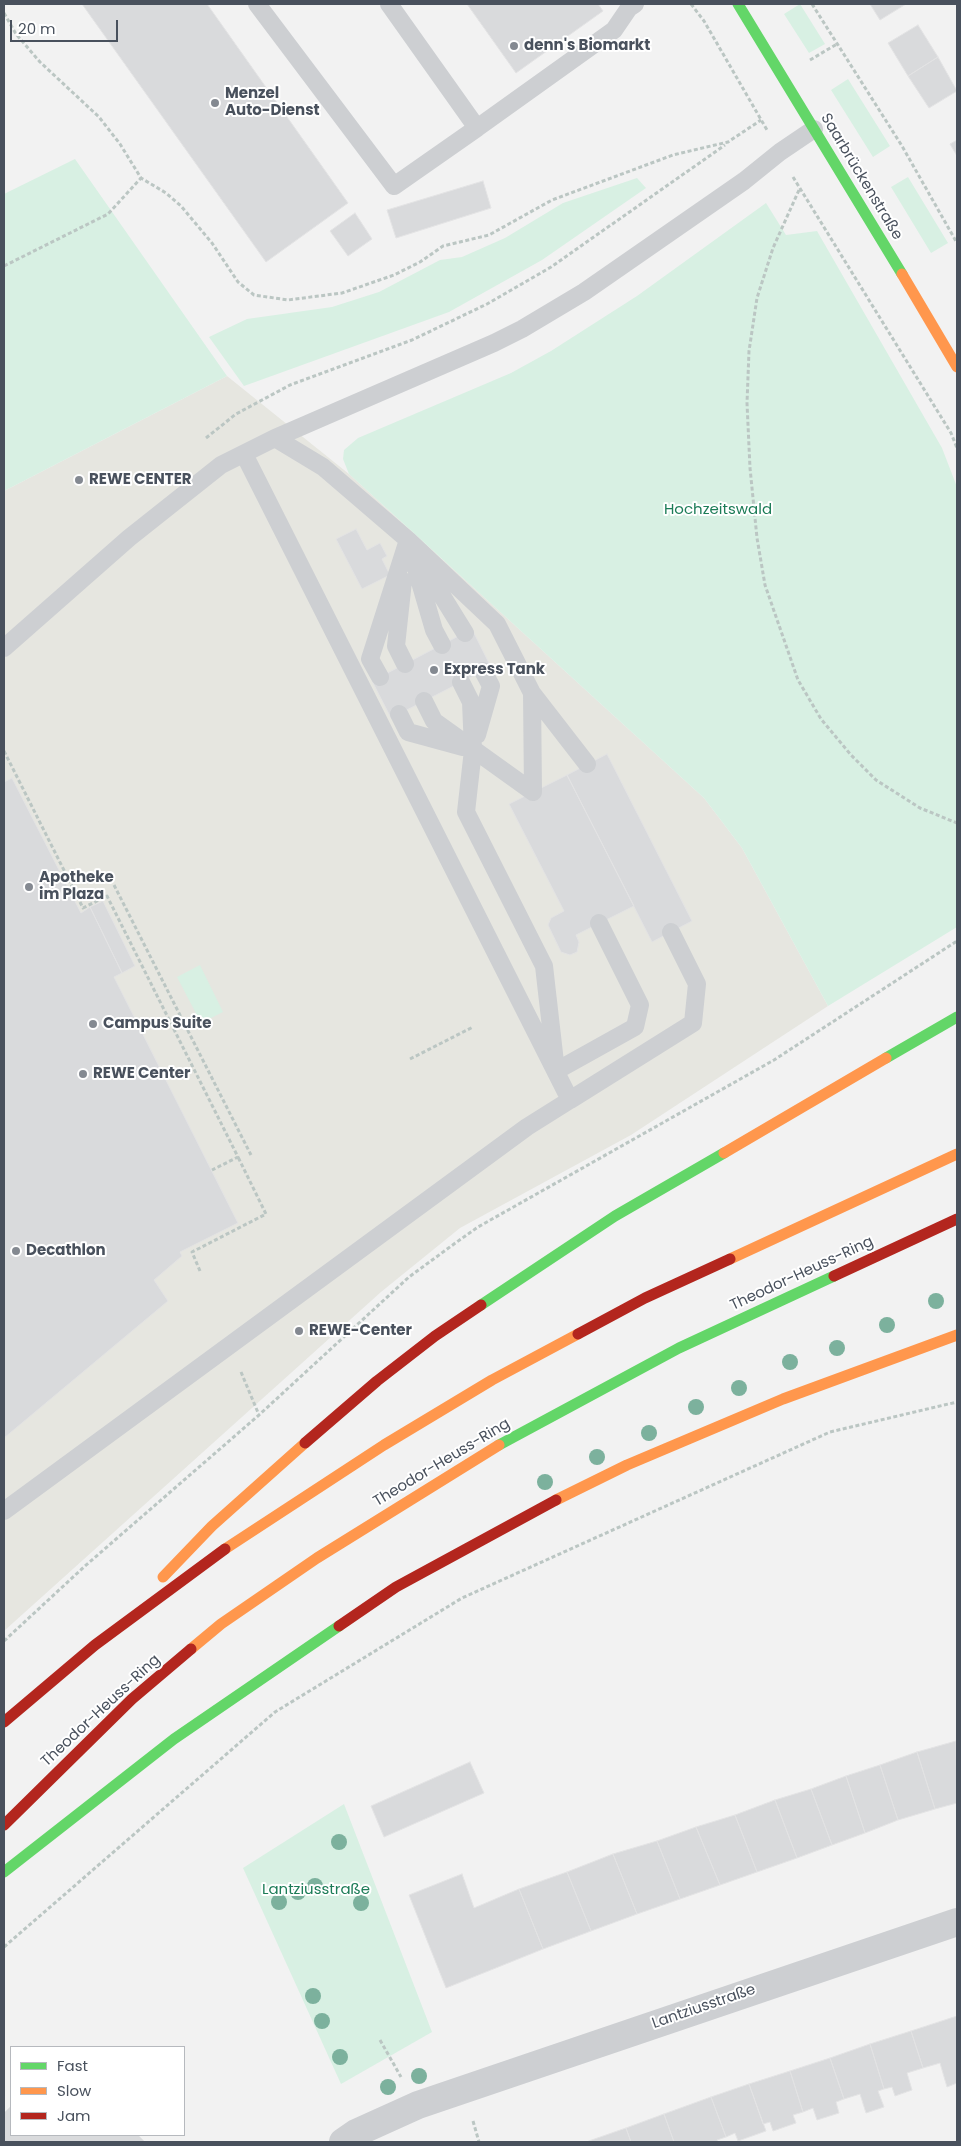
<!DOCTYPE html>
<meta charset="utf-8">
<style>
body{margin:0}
#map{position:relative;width:961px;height:2146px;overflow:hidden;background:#f2f2f2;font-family:Poppins,sans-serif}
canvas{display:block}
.frame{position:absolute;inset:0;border:5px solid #49515d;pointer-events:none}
.legend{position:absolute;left:10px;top:2046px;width:175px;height:90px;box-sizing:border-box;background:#fff;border:1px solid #b6b9be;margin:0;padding:6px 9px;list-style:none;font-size:15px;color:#49515d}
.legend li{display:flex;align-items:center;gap:10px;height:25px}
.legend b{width:25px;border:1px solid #b6b9be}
.scale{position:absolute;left:10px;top:20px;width:108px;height:22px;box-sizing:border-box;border:2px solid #49515d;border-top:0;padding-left:6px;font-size:15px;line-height:18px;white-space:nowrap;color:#49515d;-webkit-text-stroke:4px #fff;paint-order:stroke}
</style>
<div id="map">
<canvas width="961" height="2146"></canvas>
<div class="frame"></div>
<ul class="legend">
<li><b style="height:6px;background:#63d668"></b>Fast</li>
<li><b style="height:6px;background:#ff974d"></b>Slow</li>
<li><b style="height:6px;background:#b3261e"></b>Jam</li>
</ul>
<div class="scale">20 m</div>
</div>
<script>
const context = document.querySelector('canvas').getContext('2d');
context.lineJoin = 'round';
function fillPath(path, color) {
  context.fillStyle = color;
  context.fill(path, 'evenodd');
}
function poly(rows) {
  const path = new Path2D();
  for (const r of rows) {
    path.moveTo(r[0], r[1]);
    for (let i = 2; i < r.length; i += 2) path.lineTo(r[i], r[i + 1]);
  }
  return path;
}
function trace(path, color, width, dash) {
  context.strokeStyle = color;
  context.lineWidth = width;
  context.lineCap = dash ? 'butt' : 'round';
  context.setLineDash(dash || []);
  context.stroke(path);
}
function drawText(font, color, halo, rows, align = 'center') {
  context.font = font + ' Poppins,sans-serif';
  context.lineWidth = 4;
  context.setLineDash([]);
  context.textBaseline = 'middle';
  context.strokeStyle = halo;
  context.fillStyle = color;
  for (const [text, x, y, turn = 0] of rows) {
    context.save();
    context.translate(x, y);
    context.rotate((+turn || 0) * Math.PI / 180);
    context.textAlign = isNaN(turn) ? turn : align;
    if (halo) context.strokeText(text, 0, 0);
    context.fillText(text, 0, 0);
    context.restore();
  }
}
fillPath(poly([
 [227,376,349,474,704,798,742,848,828,1006,631,1135,460,1228,381,1292,4,1631,4,491]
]), '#e6e6e0');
fillPath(poly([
 [800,4,825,44,809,53,784,14],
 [848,79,890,146,873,157,831,90],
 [75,159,227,376,4,491,4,194],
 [908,177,948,243,931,253,891,187],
 [637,178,646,188,542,260,449,312,244,386,209,337,247,319,332,307,379,292,440,260,462,257,505,238,563,203],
 [766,203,786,235,817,231,942,448,957,487,957,927,828,1006,742,848,704,798,349,474,343,459,344,450,358,438,511,373,551,351,637,296],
 [200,965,223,1012,201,1023,177,977],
 [344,1804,432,2032,341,2084,243,1868]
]), '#d8f0e3');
const building = poly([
 [82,4,207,4,348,203,266,262,82,4],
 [467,4,598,4,603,11,516,73,467,4],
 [870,4,906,4,880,20,870,4],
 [918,25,938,57,908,76,888,43,918,25],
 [938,57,957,91,929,108,908,76,938,57],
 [957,140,957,156,950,144,957,140],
 [483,181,491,208,396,238,387,210,483,181],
 [355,213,372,239,348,256,330,231,355,213],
 [356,529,367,550,380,543,387,556,382,559,390,575,362,589,336,539,356,529],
 [472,629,491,667,391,718,372,681,472,629],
 [607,754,692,921,652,942,567,775,607,754],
 [567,775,634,906,576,935,579,942,577,952,570,955,561,952,548,925,551,918,564,911,509,804,567,775],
 [12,778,81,913,90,907,122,973,114,977,238,1223,180,1252,182,1256,154,1280,168,1301,4,1438,4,782,12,778],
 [103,901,135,966,122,973,90,907,103,901],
 [956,1741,957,1803,935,1809,917,1752,956,1741],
 [917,1752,935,1809,898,1820,880,1765,917,1752],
 [470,1762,484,1793,384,1837,371,1806,470,1762],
 [880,1765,898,1820,865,1833,846,1776,880,1765],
 [846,1776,865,1833,832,1845,811,1789,846,1776],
 [811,1789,832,1845,797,1858,775,1800,811,1789],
 [775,1800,797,1858,757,1872,735,1815,775,1800],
 [735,1815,757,1872,720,1885,696,1827,735,1815],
 [696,1827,720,1885,680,1899,657,1841,696,1827],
 [657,1841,680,1899,637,1914,613,1854,657,1841],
 [613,1854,637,1914,591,1931,567,1872,613,1854],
 [567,1872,591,1931,543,1949,519,1889,567,1872],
 [462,1874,474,1908,519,1889,543,1949,446,1988,409,1895,462,1874],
 [957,2016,957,2083,947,2087,940,2063,923,2068,911,2031,957,2016],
 [911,2031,923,2068,907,2073,912,2090,895,2096,892,2087,884,2089,870,2044,911,2031],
 [870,2044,884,2089,878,2091,884,2107,866,2113,860,2094,844,2099,830,2058,870,2044],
 [830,2058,844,2099,836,2102,839,2113,817,2120,813,2108,803,2112,790,2071,830,2058],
 [790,2071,803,2112,793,2115,796,2123,773,2131,770,2122,763,2124,749,2084,790,2071],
 [749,2084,766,2131,738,2141,735,2133,726,2137,711,2097,749,2084],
 [711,2097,726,2137,717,2140,718,2142,674,2142,664,2114,711,2097],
 [11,2106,11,2135,138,2135,145,2142,4,2142,4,2113,11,2106],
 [664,2114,674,2142,631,2142,626,2128,664,2114],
 [626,2128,631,2142,586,2142,626,2128]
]);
fillPath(building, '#d9dadc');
trace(building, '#e3e3e4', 1);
trace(poly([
 [691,4,704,21,767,130],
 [812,4,902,146,957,243],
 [4,13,16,34,40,62,99,117,120,144,141,178,166,193,181,206,212,243,238,282,254,295,288,300,342,293,394,275,420,262,443,246,489,235,552,200,673,155,728,142,761,120],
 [810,60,837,44],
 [793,177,951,433,957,448],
 [799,190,773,248,757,298,749,351,747,403,750,468,757,538,765,585,798,680,821,719,851,755,876,780,920,808,957,823],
 [4,266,108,214,141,178],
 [206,438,236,414,290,385,412,340,487,304,551,267,725,145],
 [4,751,83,908,107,896,238,1157,212,1170],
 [114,885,251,1155],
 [410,1059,473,1027],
 [200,1271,192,1252,266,1214,238,1157],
 [241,1372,259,1415],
 [4,1641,85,1566,259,1415,409,1277,454,1244,478,1227,774,1060,957,941],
 [4,1947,275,1712,462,1598,830,1432,957,1402],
 [380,2040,401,2077],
 [473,2121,479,2142]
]), '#bbc6c3', 3, [4, 2.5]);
trace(poly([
 [257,4,394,186,477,128,389,4],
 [477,128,614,30,629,8,635,4],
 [275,438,323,467,408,540,497,624,532,693,587,764],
 [408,541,434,630,442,645],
 [421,562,465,633],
 [403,581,396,646,405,664],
 [4,648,129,538,221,465,275,438,494,343,522,329,584,292,744,181,780,152,814,129],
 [380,677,370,659,408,540],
 [461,682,471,702,473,750,466,812,544,966,556,1071,635,1027,640,1005,599,923],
 [532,693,533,792],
 [424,701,434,721,533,792],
 [399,714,408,732,463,747],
 [477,735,491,686,483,671],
 [570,1100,693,1023,697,984,671,932],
 [4,1511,527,1127,570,1100,244,454]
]), '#cdcfd2', 18);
trace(poly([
 [343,2142,356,2133,418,2105,957,1922]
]), '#cdcfd2', 28);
trace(poly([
 [738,4,902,274],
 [886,1058,957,1017],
 [481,1305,615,1216,724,1153],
 [499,1445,679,1348,834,1276],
 [4,1872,174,1739,339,1626]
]), '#63d668', 11);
trace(poly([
 [902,274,957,367],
 [724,1153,886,1058],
 [730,1259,957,1154],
 [556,1500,627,1465,783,1399,957,1335],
 [225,1549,384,1445,492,1380,578,1334],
 [163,1577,212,1526,305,1443],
 [191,1649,221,1624,317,1558,499,1445]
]), '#ff974d', 11);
trace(poly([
 [834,1276,957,1219],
 [578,1334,645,1298,730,1259],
 [305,1443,377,1381,435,1336,481,1305],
 [339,1626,396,1587,556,1500],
 [4,1722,95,1645,225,1549],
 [4,1825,132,1699,191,1649]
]), '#b3261e', 11);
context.fillStyle = '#7cb19d';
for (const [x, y] of [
 [936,1301],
 [887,1325],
 [837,1348],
 [790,1362],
 [739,1388],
 [696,1407],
 [649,1433],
 [597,1457],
 [545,1482],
 [339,1842],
 [315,1886],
 [298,1892],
 [279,1902],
 [361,1903],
 [313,1996],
 [322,2021],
 [340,2057],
 [419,2076],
 [388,2087]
]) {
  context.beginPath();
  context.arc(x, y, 8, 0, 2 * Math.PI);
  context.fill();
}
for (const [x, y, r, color] of [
 [514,46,5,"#848991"],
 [215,103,5,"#848991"],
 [79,480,5,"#848991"],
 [434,670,5,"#848991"],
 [29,887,5,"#848991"],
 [93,1024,5,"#848991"],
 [83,1074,5,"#848991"],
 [16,1251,5,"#848991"],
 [299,1331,5,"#848991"]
]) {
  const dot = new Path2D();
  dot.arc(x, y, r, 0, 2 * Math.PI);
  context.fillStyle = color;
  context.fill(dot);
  trace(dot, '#fff', 2);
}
drawText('bold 15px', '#49515d', '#fff', [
 ["denn's Biomarkt",524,46],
 ["Menzel",225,94],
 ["Auto-Dienst",225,111],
 ["REWE CENTER",89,480],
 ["Express Tank",444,670],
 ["Apotheke",39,878],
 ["im Plaza",39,895],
 ["Campus Suite",103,1024],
 ["REWE Center",93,1074],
 ["Decathlon",26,1251],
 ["REWE-Center",309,1331]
], 'left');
drawText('15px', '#49515d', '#fff', [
 ["Saarbrückenstraße",861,177,59],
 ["Theodor-Heuss-Ring",802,1274,-25],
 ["Theodor-Heuss-Ring",442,1463,-31],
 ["Theodor-Heuss-Ring",101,1711,-43],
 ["Lantziusstraße",704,2007,-19]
]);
drawText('15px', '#1c7c57', '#fff', [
 ["Hochzeitswald",718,510],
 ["Lantziusstraße",316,1890]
]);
</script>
